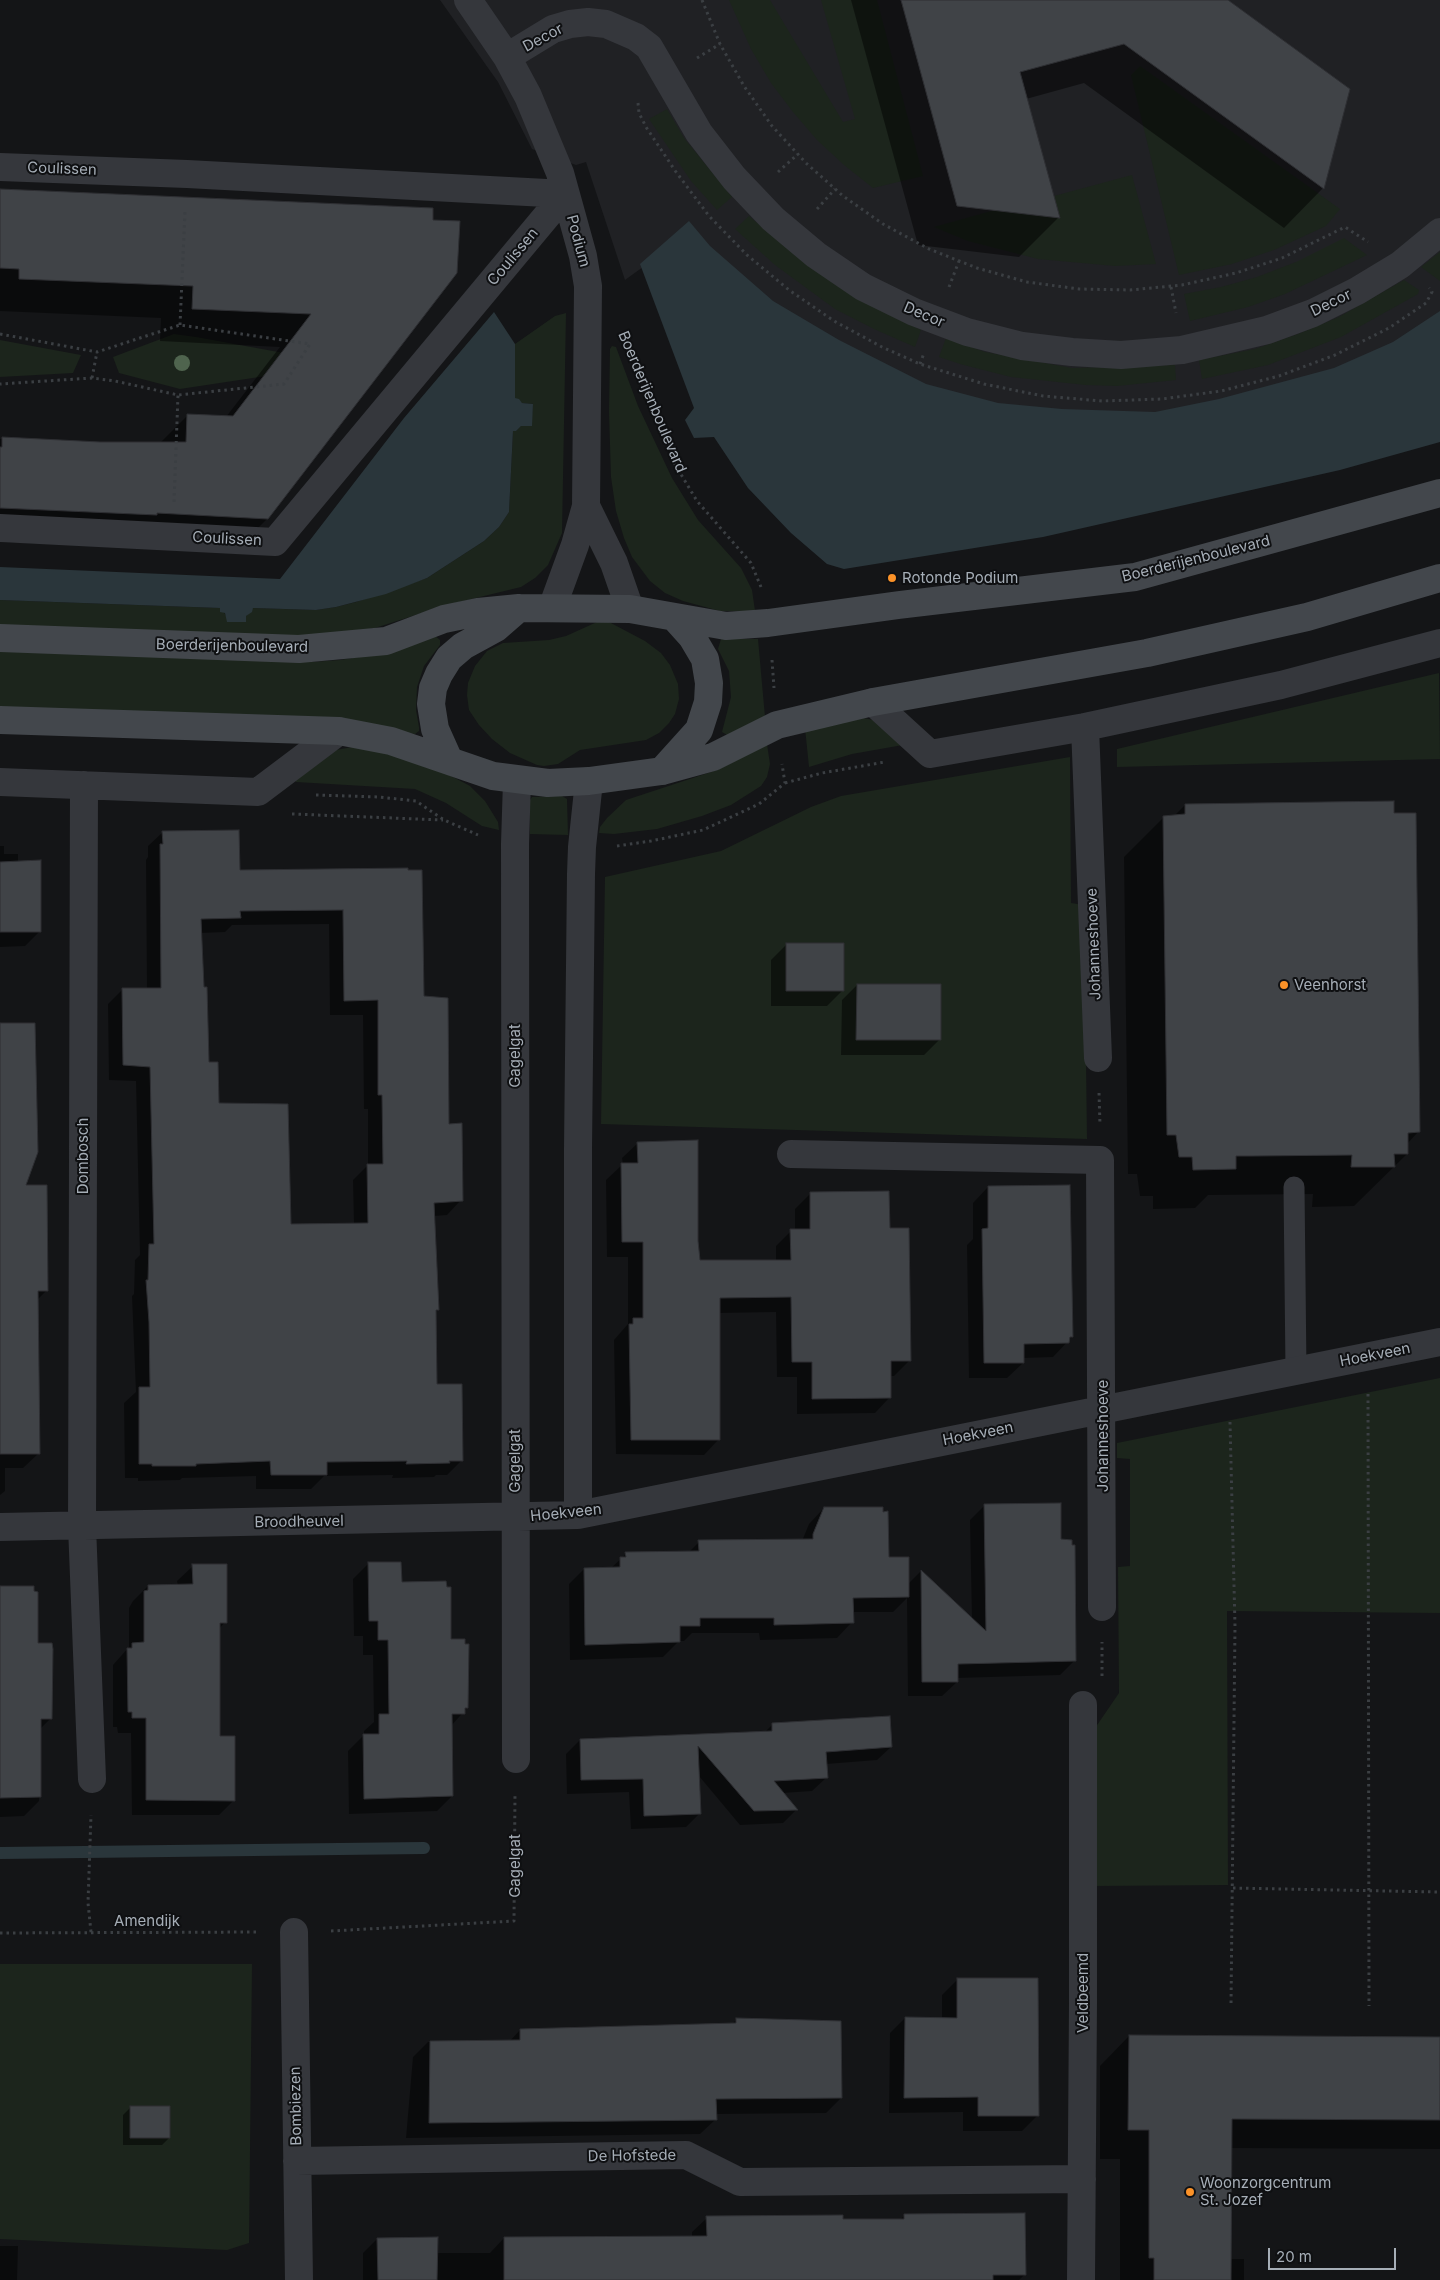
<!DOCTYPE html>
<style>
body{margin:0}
#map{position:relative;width:1440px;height:2280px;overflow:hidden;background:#141517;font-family:Inter,sans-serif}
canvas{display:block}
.scale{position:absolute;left:1268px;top:2248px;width:128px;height:22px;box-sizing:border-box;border:2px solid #a6aeb7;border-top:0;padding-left:6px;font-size:15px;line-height:18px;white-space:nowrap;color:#a6aeb7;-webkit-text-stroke:4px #0f1012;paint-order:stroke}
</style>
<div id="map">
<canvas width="1440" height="2280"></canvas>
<div class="scale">20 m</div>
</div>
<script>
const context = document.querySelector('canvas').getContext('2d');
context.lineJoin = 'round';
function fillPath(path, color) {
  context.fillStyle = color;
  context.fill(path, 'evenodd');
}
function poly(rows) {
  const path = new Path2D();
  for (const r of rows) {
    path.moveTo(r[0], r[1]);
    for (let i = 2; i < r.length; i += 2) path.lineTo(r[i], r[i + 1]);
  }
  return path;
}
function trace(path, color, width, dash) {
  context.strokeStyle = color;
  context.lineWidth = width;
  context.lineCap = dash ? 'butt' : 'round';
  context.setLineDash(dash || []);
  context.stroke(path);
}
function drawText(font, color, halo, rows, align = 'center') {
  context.font = font + ' Inter,sans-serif';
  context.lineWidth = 4;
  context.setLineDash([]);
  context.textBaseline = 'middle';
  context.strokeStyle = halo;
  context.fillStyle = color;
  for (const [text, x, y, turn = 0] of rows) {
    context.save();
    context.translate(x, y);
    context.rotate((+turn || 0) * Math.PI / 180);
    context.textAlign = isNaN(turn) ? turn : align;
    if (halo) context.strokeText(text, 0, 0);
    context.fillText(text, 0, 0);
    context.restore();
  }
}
fillPath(poly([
 [440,0,1440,0,1440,331,1154,433,877,381,683,238,625,280,586,162,576,165,532,149,498,82]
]), '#202124');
fillPath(poly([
 [729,0,770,0,843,122,855,119,821,0,877,0,923,176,873,188,844,165,817,140,793,112,771,83,751,49],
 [1140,66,1340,209,1326,226,1274,250,1232,264,1179,275,1131,75],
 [667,109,684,138,732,197,717,210,691,181,649,119],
 [1132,175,1156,264,1115,266,1038,259,968,241,934,227,995,210,1060,218,1054,196],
 [749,216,793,253,873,306,921,330,915,347,874,329,835,309,775,265,735,229],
 [1344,238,1367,255,1285,294,1248,307,1190,321,1184,294,1221,287,1257,277,1296,262],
 [1440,252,1440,281,1421,267],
 [1404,280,1419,290,1418,294,1341,337,1268,365,1202,379,1199,360,1255,349,1298,334,1339,317],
 [566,313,562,533,548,565,535,578,521,587,447,605,375,628,312,639,0,628,0,600,221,608,227,617,246,622,246,616,253,608,316,610,336,607,356,602,427,578,484,541,499,527,509,512,513,431,516,431,532,414,533,404,522,403,515,399,515,344,555,316],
 [174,334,196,337,284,353,266,376,180,389,119,373,113,357],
 [946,338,985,352,1072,368,1175,365,1176,380,1117,386,1086,385,1011,377,960,364,939,357],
 [0,340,81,355,73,373,0,377],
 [612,346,616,347,638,406,672,478,698,520,741,568,752,590,755,611,720,611,683,601,665,593,650,581,632,557,624,538,616,511,611,477,609,412,610,349],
 [597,622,609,622,645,641,661,653,670,665,678,684,679,699,675,714,669,723,659,733,646,740,580,750,558,764,544,766,537,765,510,753,492,739,479,725,469,710,467,695,468,683,475,666,487,651,503,643,549,640,566,636],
 [435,636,440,640,440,645,424,666,417,687,416,710,419,727,419,731,415,734,0,708,0,651,312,662,340,660,378,654],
 [721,639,758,639,765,717,729,736,722,732,731,697,729,671,718,649],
 [1439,673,1440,759,1117,767,1117,749],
 [859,717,873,720,903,745,852,754,809,767,805,728],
 [767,744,770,764,767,777,761,786,731,805,702,816,657,829,614,834,599,833,600,827,607,818,626,800,717,770],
 [352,747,377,750,443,772,455,778,470,786,485,801,498,822,499,830,482,826,446,803,415,789,296,782,295,780,336,750],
 [1070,757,1071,903,1084,905,1087,1139,601,1124,605,877,721,851,811,807,841,796],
 [532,797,562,796,567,799,568,835,530,834,530,800],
 [1440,1378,1440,1613,1227,1611,1228,1885,1094,1886,1091,1734,1119,1693,1118,1567,1130,1566,1130,1459,1117,1458,1117,1443],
 [0,1964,252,1964,249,2243,227,2250,0,2239]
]), '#1c251c');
fillPath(poly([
 [689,221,710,246,773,301,839,340,926,384,998,403,1062,409,1155,412,1219,399,1334,368,1393,342,1440,311,1440,442,1340,470,1043,537,844,569,827,564,791,533,748,488,714,437,694,438,685,420,694,408,640,264],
 [494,312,515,344,515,398,519,399,522,403,533,404,532,426,521,426,516,431,513,431,509,512,499,527,484,541,427,578,386,594,336,607,316,610,253,608,252,612,246,616,246,622,227,622,225,613,220,612,220,608,0,600,0,567,280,579,404,418]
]), '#2a363b');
fillPath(poly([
 [851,0,1226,0,1323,188,1284,228,1084,83,1026,99,1059,217,1019,257,918,245],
 [0,190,431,209,267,519,234,552,123,547,0,542,0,439,100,444,159,444,188,415,226,417,280,347,160,341,161,318,0,311],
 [1185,805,1418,1132,1407,1144,1407,1154,1354,1206,1312,1207,1313,1194,1211,1195,1208,1195,1195,1208,1153,1209,1153,1196,1140,1196,1137,1174,1128,1174,1124,857,1164,817,1174,816],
 [163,832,239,871,407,870,422,997,461,1200,447,1215,434,1216,438,1310,434,1313,436,1385,462,1460,447,1475,436,1475,434,1477,392,1478,393,1475,324,1476,311,1489,256,1489,256,1476,182,1478,180,1480,138,1481,138,1478,125,1478,124,1403,136,1392,132,1296,134,1294,135,1260,140,1255,136,1081,109,1080,108,1004,123,989,147,989,146,860,148,857,148,846],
 [329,924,330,1015,363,1015,364,1109,368,1109,368,1165,353,1180,354,1224,290,1225,218,1104,207,1064,200,933,225,932,232,925],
 [0,846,4,846,4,854,18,854,18,862,40,931,25,946,0,947],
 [787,944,843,990,827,1006,771,1006,771,960],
 [857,985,939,1040,924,1055,841,1055,842,1000],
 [0,1024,24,1186,47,1290,37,1300,39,1453,23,1468,5,1468,5,1491,0,1495],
 [638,1143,697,1241,699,1262,776,1261,776,1246,791,1231,795,1231,795,1209,811,1193,888,1230,910,1360,894,1376,890,1376,890,1397,875,1413,797,1414,797,1377,777,1377,776,1312,718,1313,719,1439,704,1455,616,1454,614,1340,628,1324,628,1257,607,1257,606,1180,623,1164,622,1158],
 [988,1187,1072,1337,1053,1357,1023,1358,1023,1363,1007,1378,969,1378,967,1245,973,1239,973,1203],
 [984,1506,1060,1541,1075,1660,1060,1675,956,1678,957,1682,942,1696,908,1696,907,1598,893,1612,852,1612,852,1622,837,1638,760,1640,759,1633,692,1633,684,1641,679,1641,663,1657,570,1660,569,1584,584,1569,610,1569,626,1554,688,1553,699,1542,802,1541,809,1524,824,1508,888,1558,908,1584,921,1571,972,1619,970,1520],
 [369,1563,401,1583,450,1640,467,1708,451,1726,452,1796,437,1811,349,1814,348,1751,364,1735,364,1731,374,1722,373,1655,363,1655,363,1636,354,1636,353,1579],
 [193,1566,225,1622,219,1629,218,1737,234,1800,219,1815,132,1815,131,1733,118,1733,117,1727,113,1727,113,1665,129,1647,129,1608,133,1601,148,1586,178,1586,177,1581],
 [0,1588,37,1645,51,1718,40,1729,39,1801,24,1816,0,1817],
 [773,1724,891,1747,877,1760,826,1764,826,1778,812,1791,782,1793,796,1810,783,1823,740,1825,699,1776,700,1813,686,1827,631,1829,629,1792,567,1794,566,1754,580,1740,765,1732],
 [957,1980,1038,2115,1022,2131,963,2131,963,2112,889,2113,890,2033,905,2018,942,2019,942,1995],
 [737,2019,841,2098,826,2113,716,2114,716,2119,700,2134,406,2138,413,2057,428,2042,509,2042,520,2030,732,2024],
 [1129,2036,1440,2038,1440,2149,1230,2148,1230,2259,1244,2259,1244,2280,1120,2280,1120,2159,1100,2159,1100,2066],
 [131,2107,169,2138,162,2145,123,2145,123,2115],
 [904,2216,1025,2274,1019,2280,363,2280,363,2253,377,2239,436,2253,490,2253,504,2238,692,2237,692,2232,707,2218,900,2220],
 [0,2246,18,2246,17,2280,0,2280]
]), '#0007');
trace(poly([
 [0,1853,424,1848]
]), '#2a363b', 12);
const building = poly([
 [901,0,1228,0,1350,89,1324,189,1124,44,1020,72,1060,218,957,206,901,0],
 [0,189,433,208,433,220,460,221,457,273,268,519,157,513,157,515,0,508,0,447,2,447,2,437,100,442,186,442,187,414,233,416,311,314,192,309,193,286,19,279,19,269,0,268,0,189],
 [1394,801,1394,813,1416,813,1420,1132,1408,1133,1408,1154,1394,1154,1395,1167,1351,1167,1352,1155,1252,1156,1236,1156,1236,1169,1193,1170,1192,1157,1179,1157,1176,1135,1167,1135,1163,816,1185,814,1185,804,1394,801],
 [239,830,240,870,408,868,408,870,422,870,424,996,448,998,449,1124,462,1123,463,1201,434,1203,439,1310,436,1310,437,1384,462,1384,463,1461,449,1461,450,1463,406,1464,407,1461,327,1462,327,1475,271,1475,270,1461,196,1464,196,1466,152,1466,152,1464,139,1464,139,1387,150,1387,149,1322,146,1280,148,1280,149,1244,154,1244,150,1067,123,1065,122,988,161,988,160,844,163,844,162,831,239,830],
 [343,910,344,1001,378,1000,378,1095,382,1095,383,1164,367,1164,368,1223,291,1224,288,1104,219,1103,218,1062,209,1062,207,987,204,987,201,919,241,918,240,911,343,910],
 [41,860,41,932,0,932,0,862,41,860],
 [786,943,844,943,844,991,786,991,786,943],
 [857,984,941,984,941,1040,856,1040,857,984],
 [0,1023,35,1023,38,1152,26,1185,47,1185,48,1291,38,1291,40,1454,0,1454,0,1023],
 [698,1140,698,1241,700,1260,791,1260,790,1229,810,1229,810,1192,889,1191,890,1228,909,1228,911,1361,891,1361,891,1398,812,1399,812,1362,792,1362,791,1297,720,1298,720,1440,631,1440,629,1324,633,1324,633,1318,643,1318,643,1242,622,1242,621,1163,638,1163,637,1142,698,1140],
 [1070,1185,1073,1337,1070,1337,1069,1343,1024,1344,1024,1363,984,1363,982,1229,988,1228,988,1186,1070,1185],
 [1061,1503,1061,1539,1072,1540,1072,1545,1075,1545,1076,1661,958,1664,958,1682,922,1682,921,1570,986,1631,984,1504,1061,1503],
 [824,1507,883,1507,883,1512,888,1511,889,1557,909,1557,909,1597,853,1598,854,1623,774,1625,774,1618,700,1618,700,1626,680,1626,680,1642,585,1645,584,1568,620,1567,620,1557,626,1557,625,1552,699,1551,698,1540,813,1539,813,1534,824,1507],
 [368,1562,401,1562,402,1582,446,1581,447,1587,451,1587,451,1639,465,1639,465,1644,469,1644,468,1708,465,1708,465,1714,452,1714,453,1796,364,1799,363,1734,379,1734,379,1714,389,1714,388,1640,378,1640,378,1621,369,1621,368,1562],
 [192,1564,227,1564,227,1623,220,1623,220,1736,235,1736,235,1801,146,1800,146,1718,132,1718,132,1712,128,1712,127,1648,132,1648,132,1643,144,1642,144,1591,148,1590,148,1585,193,1584,192,1564],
 [0,1586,34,1586,34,1591,38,1592,38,1643,52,1643,53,1649,52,1719,41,1719,41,1797,0,1798,0,1586],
 [890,1716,892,1747,826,1752,828,1778,774,1781,798,1810,754,1811,698,1746,701,1814,644,1816,643,1779,581,1780,580,1739,772,1731,772,1723,890,1716],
 [957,1978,1038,1978,1039,2116,978,2116,978,2097,904,2098,905,2017,957,2018,957,1978],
 [736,2018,841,2021,842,2098,716,2099,717,2120,429,2123,430,2041,520,2040,520,2029,736,2023,736,2018],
 [1129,2035,1440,2037,1440,2120,1232,2119,1231,2280,1154,2280,1154,2258,1149,2258,1149,2130,1128,2130,1129,2035],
 [130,2106,170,2106,170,2138,130,2138,130,2106],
 [1025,2213,1026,2275,993,2275,993,2280,504,2280,504,2237,707,2236,706,2216,843,2215,843,2219,904,2219,904,2214,1025,2213],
 [438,2237,437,2280,378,2280,377,2238,438,2237]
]);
fillPath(building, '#404347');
trace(building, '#2e2f33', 1);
trace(poly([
 [702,0,720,44,744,86,772,126,806,163,843,196,883,224,929,249,977,268,1027,282,1079,289,1130,290,1182,285,1236,273,1282,258,1345,227,1368,242],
 [697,58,720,44],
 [638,103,639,113,646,127,676,172,709,216,747,255,789,290,834,321,882,347,920,364,984,384,1043,396,1102,401,1162,399,1221,391,1279,376,1335,355,1389,328,1426,303,1432,292,1429,288],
 [778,172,798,154],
 [817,209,835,189],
 [949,287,959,261],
 [1171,287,1176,313],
 [180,325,185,211],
 [0,334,97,352,180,325,310,344,284,384,178,395,115,381,92,378,0,384],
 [626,336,673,461,697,501,751,563,761,587],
 [920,364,924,353],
 [92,378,97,352],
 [174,502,178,395],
 [772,660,774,688],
 [785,783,822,773,885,762],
 [316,795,379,797,416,801,444,820,478,835],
 [292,814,443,820],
 [617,846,651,841,703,830,759,804,785,783,782,764],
 [1099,1093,1100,1125],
 [1368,1394,1369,2006],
 [1230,1422,1235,1626,1231,2005],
 [1102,1676,1102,1642],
 [1233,1888,1440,1892],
 [331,1931,514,1921,515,1794],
 [91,1932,88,1903,91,1815],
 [0,1933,257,1932]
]), '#3b3f43', 3, [2.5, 4]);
trace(poly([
 [1294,1187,1296,1371]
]), '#35373c', 21);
trace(poly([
 [468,0,507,57,528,96,560,173,583,256,588,286,586,506],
 [507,57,553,29,570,24,588,22,606,24,636,37,649,47,699,133,734,178,773,219,816,255,863,287,914,312,967,332,1022,346,1072,352,1121,355,1182,350,1267,330,1313,313,1357,291,1400,265,1440,232],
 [0,167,187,174,565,194],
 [0,528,275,542,565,194],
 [552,608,575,545,586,506,614,563,630,609],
 [873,702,930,754,1085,727,1281,685,1440,643],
 [1085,727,1098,1058],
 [0,782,258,792,339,731],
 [84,785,82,1526,92,1779],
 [791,1154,1100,1160,1102,1607],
 [578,1515,578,1149,581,874,582,847,589,781],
 [0,1527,578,1515,1440,1342],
 [516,1759,515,844,517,781],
 [294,1932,299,2280],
 [297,2161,686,2155,740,2182,1082,2179],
 [1081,2280,1083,2002,1083,1705]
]), '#35373c', 28);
trace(poly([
 [0,638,299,649,386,641,444,619,478,612,519,608,630,609,726,626,768,623,899,605,1135,577,1440,493],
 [0,720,339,731,391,741,493,776,548,783,589,781,662,771,713,757,777,725,873,702,1147,653,1307,617,1440,578],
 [448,758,435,729,431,704,433,688,439,674,449,658,463,646,496,628,519,608],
 [662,771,699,730,708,702,709,683,705,659,692,637,674,617]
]), '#43474c', 28);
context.fillStyle = '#4f644e';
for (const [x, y] of [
 [182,363]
]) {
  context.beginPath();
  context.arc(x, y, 8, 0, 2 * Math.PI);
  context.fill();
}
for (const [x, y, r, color] of [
 [892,578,5,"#fb9228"],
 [1284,985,5,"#fb9228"],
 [1190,2192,5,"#fb9228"]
]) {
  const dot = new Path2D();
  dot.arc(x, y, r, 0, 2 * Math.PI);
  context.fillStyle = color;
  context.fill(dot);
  trace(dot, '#0f1012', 2);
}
drawText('15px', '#a6aeb7', '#0f1012', [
 ["Decor",543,38,-28],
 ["Coulissen",62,169,2],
 ["Podium",578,241,75],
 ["Coulissen",513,257,-50],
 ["Decor",1331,303,-26],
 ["Decor",924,315,23],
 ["Boerderijenboulevard",652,402,67],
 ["Coulissen",227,539,3],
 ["Boerderijenboulevard",1196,559,-14],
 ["Boerderijenboulevard",232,646,1],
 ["Johanneshoeve",1094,944,-92],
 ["Gagelgat",515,1056,-90],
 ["Dombosch",83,1156,-90],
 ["Hoekveen",1375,1355,-11],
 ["Hoekveen",978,1434,-11],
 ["Johanneshoeve",1103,1436,-90],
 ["Gagelgat",515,1461,-90],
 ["Hoekveen",566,1513,-6],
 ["Broodheuvel",299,1522,-1],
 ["Gagelgat",515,1866,-90],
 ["Amendijk",147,1921],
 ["Veldbeemd",1083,1993,-90],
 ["Bombiezen",296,2106,-91],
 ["De Hofstede",632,2156,-1]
]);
drawText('15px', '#a6aeb7', '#0f1012', [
 ["Rotonde Podium",902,578],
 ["Veenhorst",1294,985],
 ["Woonzorgcentrum",1200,2183],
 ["St. Jozef",1200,2200]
], 'left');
</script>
